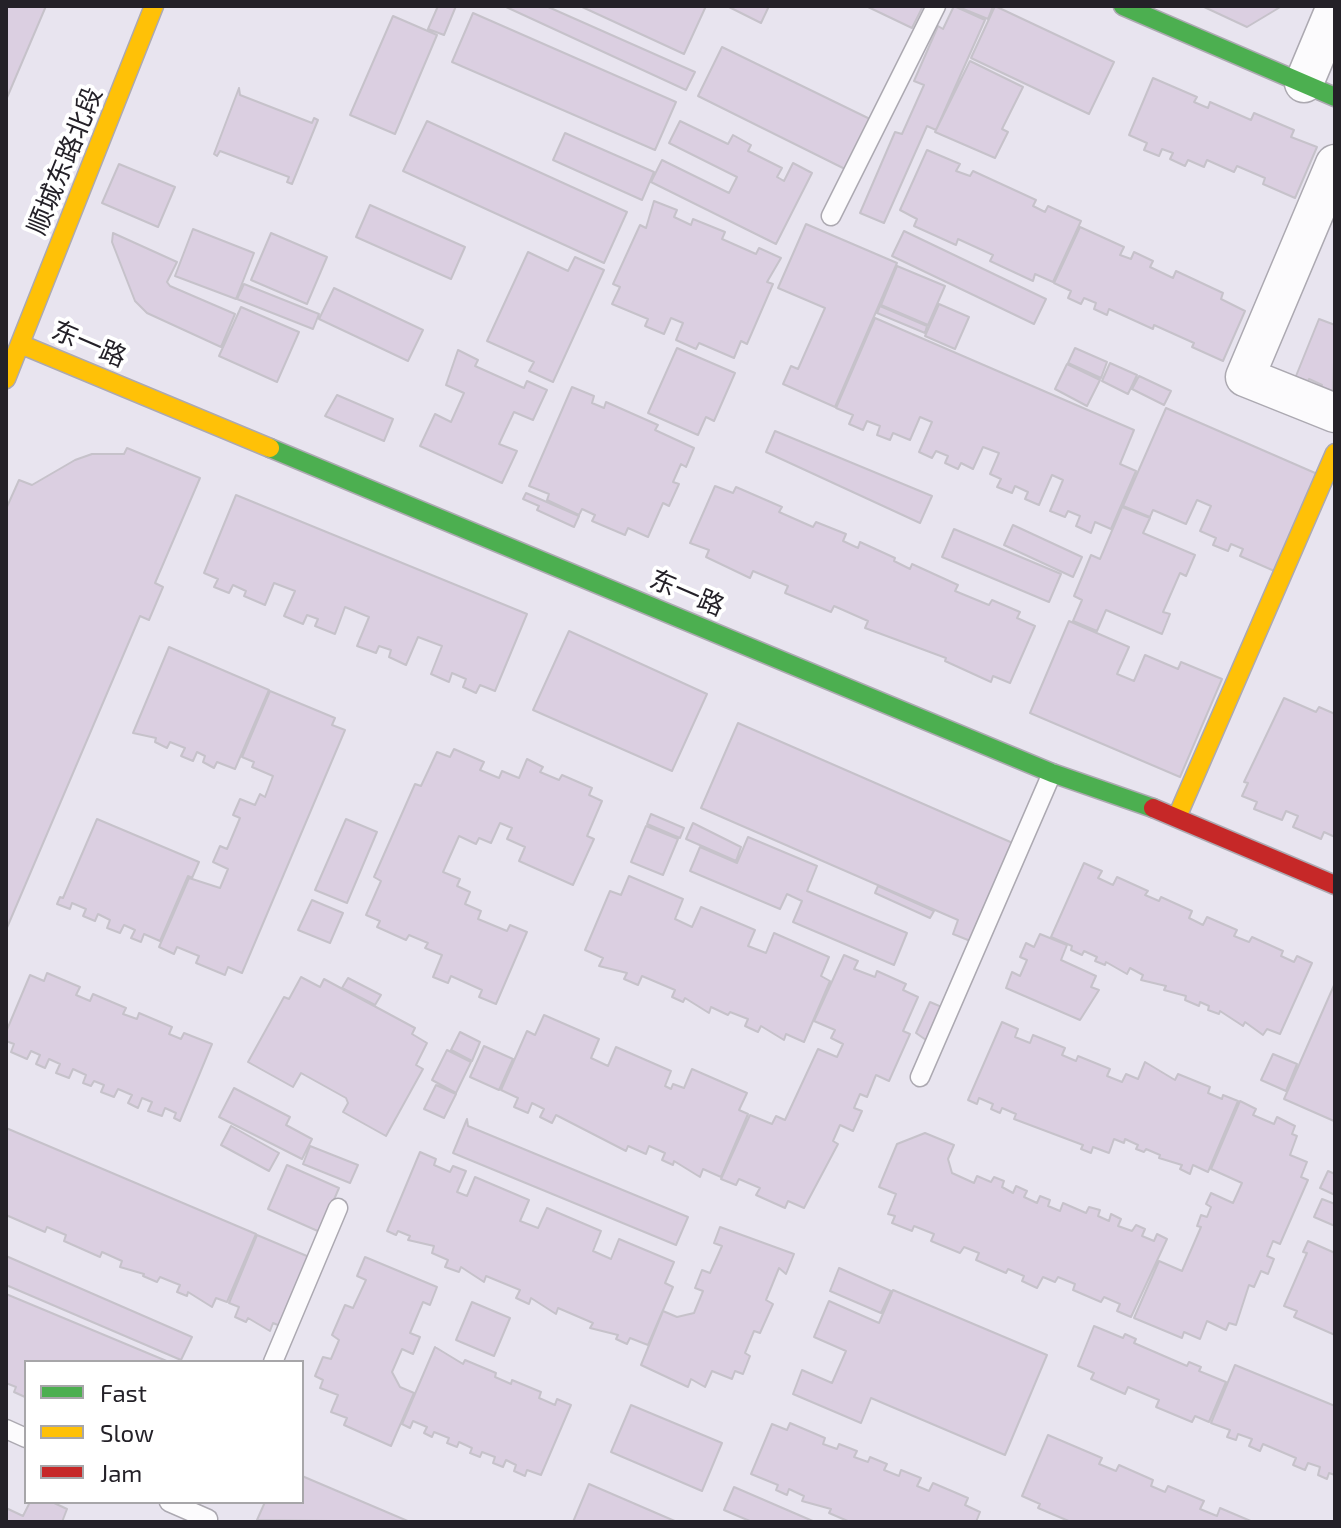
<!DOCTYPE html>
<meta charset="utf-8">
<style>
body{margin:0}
#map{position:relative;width:1341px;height:1528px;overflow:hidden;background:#e8e4ef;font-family:"Exo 2",sans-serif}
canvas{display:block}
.frame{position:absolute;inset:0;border:8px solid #242128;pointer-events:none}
.legend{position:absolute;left:24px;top:1360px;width:280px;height:144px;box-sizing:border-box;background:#fff;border:2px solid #a7a6a9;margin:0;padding:10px 14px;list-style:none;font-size:24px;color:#242128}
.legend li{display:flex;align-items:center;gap:16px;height:40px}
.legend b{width:40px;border:2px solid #a7a6a9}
</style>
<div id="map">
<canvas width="1341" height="1528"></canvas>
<div class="frame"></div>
<ul class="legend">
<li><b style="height:10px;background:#4caf50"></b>Fast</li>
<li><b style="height:10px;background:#ffc107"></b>Slow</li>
<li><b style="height:10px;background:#c62828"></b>Jam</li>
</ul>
</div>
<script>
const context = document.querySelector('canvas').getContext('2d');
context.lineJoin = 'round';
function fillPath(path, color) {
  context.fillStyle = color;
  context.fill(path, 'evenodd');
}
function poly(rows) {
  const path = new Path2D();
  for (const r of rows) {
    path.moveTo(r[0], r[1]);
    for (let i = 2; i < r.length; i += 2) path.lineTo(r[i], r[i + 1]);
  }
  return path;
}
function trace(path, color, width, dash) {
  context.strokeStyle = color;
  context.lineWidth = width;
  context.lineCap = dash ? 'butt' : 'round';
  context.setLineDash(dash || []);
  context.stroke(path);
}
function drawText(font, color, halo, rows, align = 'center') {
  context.font = font + ' "Exo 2","Noto Sans SC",sans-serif';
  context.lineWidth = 8;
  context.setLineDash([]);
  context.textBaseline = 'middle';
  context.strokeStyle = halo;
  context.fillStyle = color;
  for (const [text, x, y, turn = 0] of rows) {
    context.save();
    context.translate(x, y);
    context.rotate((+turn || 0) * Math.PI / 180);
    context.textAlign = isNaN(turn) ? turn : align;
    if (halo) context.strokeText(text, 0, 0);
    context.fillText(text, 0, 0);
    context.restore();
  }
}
const building = poly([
 [6,6,46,6,6,100,6,6],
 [438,6,456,6,444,35,428,29,438,6],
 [504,6,546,6,695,72,686,90,504,6],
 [580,6,706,6,684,54,580,6],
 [727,6,769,6,761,23,727,6],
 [866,6,923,6,912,28,866,6],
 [954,6,985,20,936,130,927,126,884,223,860,213,895,132,902,134,924,85,914,81,938,26,943,29,954,6],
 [956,6,993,6,988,19,956,6],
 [995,6,1114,62,1089,114,971,58,995,6],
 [1202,6,1282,6,1247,27,1202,6],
 [473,13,676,102,655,150,452,62,473,13],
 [393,16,437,35,395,134,350,115,393,16],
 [722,47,872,120,847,170,698,96,722,47],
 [970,61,1023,87,1002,129,1008,132,995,158,935,132,970,61],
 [1153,78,1197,97,1194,102,1208,108,1210,102,1251,120,1254,113,1294,130,1291,137,1317,147,1295,198,1263,184,1265,178,1237,166,1234,172,1207,160,1204,167,1188,160,1185,166,1170,159,1173,153,1162,149,1159,156,1144,150,1147,143,1129,135,1153,78],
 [239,88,240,95,312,123,314,118,318,120,292,184,287,182,289,177,220,151,217,156,214,154,239,88],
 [427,121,627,212,604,263,403,171,427,121],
 [680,121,728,144,733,135,751,145,748,151,782,168,777,177,784,181,793,163,812,173,776,244,651,182,662,160,729,193,737,177,669,143,680,121],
 [565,133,654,172,642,200,553,160,565,133],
 [927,150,960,164,956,171,970,176,973,171,1036,200,1033,206,1045,212,1048,206,1081,221,1053,282,1035,274,1033,281,990,261,993,255,958,239,956,245,914,226,917,219,900,210,927,150],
 [119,164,175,187,158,227,102,203,119,164],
 [654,201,677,210,674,217,691,225,693,219,725,232,722,239,756,254,759,248,781,258,767,282,773,284,747,344,741,341,734,358,699,343,696,349,676,340,683,323,671,318,664,334,645,326,648,319,612,304,620,287,613,284,640,225,646,228,654,201],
 [370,205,465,247,451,279,356,237,370,205],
 [806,224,897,263,835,407,783,384,791,366,798,369,825,308,778,288,806,224],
 [1080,227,1124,247,1120,255,1131,259,1134,252,1153,261,1150,267,1173,278,1176,271,1223,293,1221,299,1245,311,1223,361,1192,347,1194,343,1154,325,1153,329,1109,309,1107,315,1094,309,1096,303,1084,298,1081,304,1068,298,1071,291,1054,283,1080,227],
 [193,229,254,253,236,299,175,276,193,229],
 [904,231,1046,299,1034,324,892,256,904,231],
 [113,233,177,262,167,282,170,286,235,314,221,347,147,313,135,301,112,242,113,233],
 [271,233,327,257,307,304,251,280,271,233],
 [528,252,568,271,575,257,604,270,553,382,529,371,534,362,487,341,528,252],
 [897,266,945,286,928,325,881,305,897,266],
 [244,284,319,314,313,329,237,299,244,284],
 [334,288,423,330,408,361,319,319,334,288],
 [939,304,969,317,955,349,925,336,939,304],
 [880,306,927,326,925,333,877,313,880,306],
 [241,307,299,332,277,382,219,356,241,307],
 [875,318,1134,430,1120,464,1136,471,1111,529,1095,522,1091,533,1076,526,1080,516,1068,511,1065,517,1050,511,1063,480,1052,475,1039,505,1025,499,1028,492,1015,486,1012,493,997,487,1001,479,990,474,999,453,983,447,973,469,961,463,958,469,945,463,948,456,936,451,932,458,919,452,932,422,920,417,910,440,893,433,890,440,877,435,880,426,867,421,863,430,849,424,853,415,836,408,875,318],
 [1319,319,1335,325,1333,398,1319,392,1322,385,1309,379,1306,386,1294,381,1319,319],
 [677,348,735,373,714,421,706,417,698,435,648,413,677,348],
 [1075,348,1107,362,1101,378,1068,363,1075,348],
 [458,350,478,360,475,366,524,388,527,381,547,390,533,420,514,412,499,444,517,451,502,483,420,446,435,414,451,422,464,393,446,385,458,350],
 [1110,363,1137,375,1128,394,1102,381,1110,363],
 [1067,364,1100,380,1087,406,1055,389,1067,364],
 [1139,376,1171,391,1164,405,1132,389,1139,376],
 [572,387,594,396,592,403,604,408,606,402,658,425,655,430,694,448,686,467,681,464,673,482,679,484,669,506,663,503,648,537,628,528,625,535,592,521,595,515,582,509,579,515,547,500,549,494,529,486,572,387],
 [337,395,393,419,384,441,325,416,337,395],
 [1166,408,1322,476,1279,573,1240,556,1243,549,1231,544,1228,551,1213,545,1216,538,1200,531,1211,506,1197,500,1186,524,1153,510,1150,517,1123,506,1166,408],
 [775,431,932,496,920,523,766,452,775,431],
 [127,448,200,478,155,583,163,587,149,620,140,616,6,930,6,509,19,480,32,485,75,460,92,454,124,454,127,448],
 [715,486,733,493,736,487,782,507,779,512,813,527,816,522,846,534,843,541,858,548,860,542,895,558,894,561,910,569,912,564,958,585,955,591,989,605,992,600,1020,612,1017,618,1035,626,1010,683,993,676,991,682,945,661,946,658,865,628,868,621,834,606,831,612,785,593,788,586,753,571,750,578,706,557,709,550,690,543,715,486],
 [526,493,579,516,574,527,537,510,539,506,523,499,526,493],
 [236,495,527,614,495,691,480,685,476,693,463,687,466,679,452,673,449,682,431,674,442,646,418,637,406,665,389,657,391,650,379,646,376,653,357,646,369,617,345,607,335,634,315,626,318,619,307,615,303,624,284,616,295,591,274,583,265,605,244,596,246,591,233,585,229,593,214,587,218,579,204,573,236,495],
 [1122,507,1150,518,1143,533,1195,555,1186,576,1180,573,1163,612,1170,614,1162,634,1106,610,1097,631,1073,621,1082,600,1074,596,1091,555,1100,559,1122,507],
 [1013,525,1082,557,1073,577,1004,545,1013,525],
 [954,529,1061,574,1049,602,942,557,954,529],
 [1069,621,1129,647,1117,674,1134,681,1145,655,1178,669,1181,662,1222,679,1180,777,1030,713,1069,621],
 [569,631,707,694,672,771,533,710,569,631],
 [169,647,269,690,235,769,217,762,214,768,203,762,205,756,197,752,193,761,181,756,185,748,170,742,167,748,155,742,156,738,133,733,169,647],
 [270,691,335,718,332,725,345,730,242,973,228,967,225,975,196,963,199,956,177,947,174,954,159,947,189,878,220,888,228,869,213,862,220,846,227,849,240,818,233,815,240,799,255,805,260,794,265,797,273,776,252,767,254,762,242,757,270,691],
 [1284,698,1316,712,1319,707,1335,714,1335,837,1324,832,1321,839,1293,827,1298,816,1286,811,1282,820,1254,809,1257,802,1242,796,1248,783,1244,782,1284,698],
 [738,723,1015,844,978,944,953,934,958,920,701,808,738,723],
 [454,749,484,762,480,770,499,778,502,771,519,778,527,759,543,767,540,772,559,780,562,775,592,788,589,795,602,801,587,836,594,839,573,885,519,861,525,847,507,839,512,828,500,823,491,843,479,838,476,844,459,836,443,872,460,879,457,886,470,892,465,904,481,911,478,919,507,931,510,925,527,932,496,1004,479,997,482,990,451,976,448,983,433,977,442,955,425,948,428,943,409,935,406,940,377,927,380,921,366,915,381,881,374,877,415,784,421,786,437,752,450,757,454,749],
 [651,814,684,828,680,838,647,824,651,814],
 [97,819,199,862,192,878,188,876,160,941,144,934,141,942,131,938,135,930,124,925,120,933,107,928,110,920,98,914,95,921,83,916,86,909,72,903,70,909,57,904,60,897,63,898,97,819],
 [346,819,377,832,347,903,315,890,346,819],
 [693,823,741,847,736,861,686,839,693,823],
 [646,826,678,839,663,875,631,862,646,826],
 [748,837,817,866,807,891,907,933,894,965,793,922,802,901,787,894,780,909,690,871,700,847,737,863,748,837],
 [1084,863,1102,871,1098,878,1113,885,1117,877,1148,891,1145,895,1159,901,1161,897,1192,911,1189,918,1203,925,1207,917,1237,930,1234,936,1249,942,1252,937,1283,951,1281,956,1294,962,1297,956,1312,963,1280,1034,1267,1029,1263,1035,1245,1022,1243,1026,1220,1011,1219,1014,1208,1010,1209,1006,1200,1002,1199,1006,1185,1000,1186,996,1164,990,1166,986,1141,980,1143,975,1130,968,1127,974,1106,962,1105,965,1095,961,1097,957,1084,951,1082,955,1071,950,1072,946,1051,937,1084,863],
 [629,876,683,899,675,919,692,927,701,907,755,930,748,946,766,953,774,933,829,957,821,976,830,981,804,1042,786,1034,784,1040,761,1026,758,1032,745,1026,748,1019,730,1012,728,1015,711,1007,709,1013,685,998,683,1002,672,997,675,990,642,976,638,985,624,979,627,973,599,966,603,958,585,950,610,891,621,895,629,876],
 [878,886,934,911,930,918,875,893,878,886],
 [312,900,343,913,330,943,298,930,312,900],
 [1040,934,1067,945,1061,960,1096,976,1091,987,1099,990,1080,1020,1006,988,1012,972,1020,976,1027,960,1020,957,1026,943,1034,947,1040,934],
 [844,955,858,961,854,969,875,977,877,971,906,984,903,990,918,997,903,1031,910,1034,889,1081,876,1075,867,1097,860,1094,854,1108,862,1111,853,1131,840,1125,833,1141,838,1144,804,1208,788,1201,785,1208,756,1195,760,1188,739,1179,736,1185,721,1179,750,1115,772,1124,776,1116,785,1120,818,1049,837,1057,843,1044,831,1038,835,1030,814,1021,844,955],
 [47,973,80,987,76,995,90,1001,93,994,126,1008,123,1014,137,1019,139,1013,172,1027,169,1034,181,1039,184,1033,212,1044,180,1121,174,1118,176,1113,165,1108,162,1116,148,1111,152,1102,142,1098,138,1108,128,1103,132,1095,118,1089,114,1097,101,1092,104,1085,94,1081,91,1086,83,1083,86,1075,73,1069,69,1078,56,1073,60,1064,49,1059,45,1068,36,1064,40,1055,31,1051,27,1059,11,1052,14,1044,6,1041,6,1032,30,975,44,981,47,973],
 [301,977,320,987,324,979,415,1028,412,1034,427,1043,416,1065,423,1069,386,1136,343,1112,348,1103,346,1098,301,1073,293,1087,248,1062,284,997,289,999,301,977],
 [348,978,381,995,375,1005,342,988,348,978],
 [1335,983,1335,1118,1334,1121,1284,1099,1335,983],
 [930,1002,951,1011,936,1047,916,1033,930,1002],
 [544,1015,599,1039,591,1058,608,1066,616,1047,671,1071,665,1086,671,1089,673,1084,684,1088,692,1069,747,1093,739,1110,748,1114,721,1177,703,1169,700,1177,674,1161,673,1165,662,1160,665,1153,649,1146,646,1154,628,1146,626,1151,556,1115,552,1123,540,1117,544,1109,532,1103,528,1113,514,1107,518,1098,501,1090,527,1031,535,1035,544,1015],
 [1002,1022,1018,1029,1015,1037,1030,1043,1033,1035,1065,1048,1062,1055,1076,1061,1078,1056,1110,1069,1107,1076,1122,1082,1126,1074,1138,1079,1145,1062,1175,1080,1178,1074,1210,1087,1208,1093,1222,1099,1223,1095,1238,1101,1208,1172,1193,1165,1190,1174,1180,1169,1182,1165,1159,1158,1160,1155,1146,1149,1144,1152,1136,1149,1138,1145,1125,1139,1124,1143,1114,1139,1109,1153,1093,1147,1091,1153,1081,1149,1083,1145,1014,1119,1016,1114,1002,1108,1000,1113,991,1109,993,1104,979,1098,977,1104,968,1100,1002,1022],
 [460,1032,480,1042,472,1061,451,1050,460,1032],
 [484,1046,513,1059,499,1090,470,1077,484,1046],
 [447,1050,471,1062,456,1093,432,1080,447,1050],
 [1273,1054,1297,1064,1286,1091,1261,1080,1273,1054],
 [436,1085,456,1094,444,1118,424,1109,436,1085],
 [234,1088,290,1117,286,1125,312,1139,302,1159,219,1117,234,1088],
 [1240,1101,1256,1109,1253,1115,1274,1124,1277,1117,1295,1126,1292,1134,1297,1136,1290,1155,1307,1162,1301,1177,1308,1180,1280,1244,1273,1241,1267,1256,1274,1259,1268,1274,1261,1271,1254,1287,1249,1285,1236,1325,1229,1323,1226,1330,1207,1321,1200,1339,1184,1332,1182,1338,1134,1318,1159,1261,1182,1271,1201,1227,1197,1226,1201,1215,1207,1217,1211,1207,1206,1204,1211,1193,1233,1203,1242,1183,1211,1169,1240,1101],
 [467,1119,468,1126,688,1217,676,1245,453,1153,467,1119],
 [231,1126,279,1153,269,1171,221,1145,231,1126],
 [6,1128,256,1234,227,1302,216,1298,212,1307,188,1292,187,1296,177,1292,180,1285,160,1277,157,1282,143,1276,144,1274,120,1267,122,1261,102,1252,100,1257,64,1241,66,1235,47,1227,45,1232,6,1215,6,1128],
 [925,1133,954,1145,948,1159,952,1173,974,1183,977,1176,991,1182,994,1177,1004,1181,1002,1187,1013,1193,1016,1186,1027,1191,1024,1197,1037,1203,1040,1196,1050,1200,1048,1206,1060,1211,1063,1203,1086,1213,1089,1207,1100,1210,1098,1216,1109,1221,1111,1214,1121,1219,1118,1226,1132,1231,1136,1225,1145,1229,1142,1236,1154,1241,1157,1234,1167,1239,1131,1317,1117,1311,1120,1304,1104,1297,1101,1302,1073,1290,1075,1284,1058,1277,1055,1282,1043,1277,1037,1288,1022,1281,1024,1276,1008,1269,1006,1273,976,1260,979,1253,964,1247,960,1253,931,1241,934,1234,914,1226,912,1231,892,1223,895,1216,888,1214,896,1194,879,1187,897,1144,925,1133],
 [310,1146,358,1165,350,1183,303,1164,310,1146],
 [420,1152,436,1159,434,1165,450,1172,453,1166,466,1171,457,1192,467,1196,475,1177,529,1200,520,1221,538,1228,547,1208,601,1231,593,1251,611,1259,619,1239,674,1262,665,1283,673,1287,648,1345,630,1338,627,1344,616,1339,618,1335,590,1328,593,1323,558,1308,556,1314,531,1298,529,1304,516,1298,520,1290,486,1276,484,1282,461,1267,459,1272,445,1267,448,1260,432,1253,434,1246,408,1240,410,1236,398,1231,396,1235,387,1231,420,1152],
 [287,1165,339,1188,320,1232,268,1209,287,1165],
 [1328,1171,1335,1174,1335,1195,1320,1188,1328,1171],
 [1322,1199,1335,1204,1335,1226,1314,1217,1322,1199],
 [720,1227,794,1254,786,1274,779,1268,766,1300,773,1304,760,1333,754,1331,745,1353,750,1356,743,1374,735,1371,732,1379,712,1371,705,1387,691,1379,688,1387,641,1365,663,1311,677,1317,694,1313,703,1291,695,1288,702,1270,710,1273,722,1246,714,1243,720,1227],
 [257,1235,314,1259,285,1328,273,1323,270,1331,248,1318,246,1322,235,1317,239,1307,229,1303,257,1235],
 [1308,1241,1335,1253,1335,1335,1294,1317,1297,1311,1284,1306,1307,1253,1303,1252,1308,1241],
 [6,1256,192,1337,181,1360,6,1285,6,1256],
 [365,1257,437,1287,430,1305,423,1302,410,1333,420,1337,413,1354,402,1349,392,1372,400,1387,414,1393,391,1446,344,1425,347,1418,331,1412,338,1395,320,1388,323,1380,315,1376,323,1357,331,1359,339,1340,332,1335,345,1305,353,1308,366,1280,357,1276,365,1257],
 [839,1268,891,1291,881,1313,830,1291,839,1268],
 [893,1290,1047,1355,1005,1455,871,1398,861,1423,793,1394,802,1370,832,1383,846,1351,814,1337,829,1301,879,1323,893,1290],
 [6,1294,169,1362,26,1362,25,1397,14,1392,16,1387,6,1383,6,1294],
 [472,1302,510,1318,494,1356,456,1340,472,1302],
 [1094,1326,1123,1338,1125,1334,1136,1339,1134,1343,1187,1366,1189,1362,1201,1367,1199,1371,1226,1382,1209,1422,1195,1416,1192,1422,1156,1407,1159,1400,1128,1387,1125,1394,1091,1379,1094,1373,1078,1366,1094,1326],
 [435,1347,463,1364,465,1360,496,1373,495,1377,511,1384,512,1380,541,1392,539,1398,555,1405,557,1399,571,1405,541,1475,527,1470,525,1476,514,1471,516,1465,506,1460,503,1467,493,1463,495,1457,482,1452,480,1457,470,1453,472,1448,459,1442,457,1447,447,1443,449,1438,434,1432,432,1437,424,1433,427,1427,413,1421,410,1428,402,1424,435,1347],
 [1235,1365,1335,1406,1335,1475,1329,1473,1327,1479,1318,1475,1320,1467,1308,1463,1305,1470,1293,1465,1296,1458,1263,1444,1260,1451,1249,1446,1252,1439,1238,1434,1236,1440,1227,1437,1230,1430,1211,1423,1235,1365],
 [631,1405,722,1443,702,1491,611,1452,631,1405],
 [790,1423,825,1438,823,1444,837,1449,839,1444,857,1451,854,1457,868,1462,870,1457,887,1464,884,1470,899,1476,901,1470,921,1478,917,1486,929,1491,933,1483,968,1498,965,1505,980,1512,976,1522,850,1522,829,1513,831,1509,802,1501,804,1496,789,1489,787,1495,776,1490,778,1485,751,1474,772,1424,787,1430,790,1423],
 [1048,1435,1102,1458,1099,1464,1116,1471,1119,1465,1153,1480,1151,1486,1165,1492,1168,1486,1204,1501,1200,1509,1217,1516,1220,1508,1253,1522,1071,1522,1038,1508,1040,1504,1022,1496,1048,1435],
 [302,1476,410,1522,257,1520,265,1502,302,1502,302,1476],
 [589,1484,677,1522,573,1522,589,1484],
 [734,1487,815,1522,752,1522,724,1510,734,1487],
 [30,1502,52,1502,67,1509,62,1522,6,1522,6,1508,23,1516,30,1502]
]);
fillPath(building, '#dbcfe1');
trace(building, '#c6c2ca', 2);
const lane = poly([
 [831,216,936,6],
 [920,1077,1052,773],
 [273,1362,338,1208],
 [6,1429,26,1438],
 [169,1502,208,1519]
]);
const street = poly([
 [1304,83,1335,9],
 [1335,164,1245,377,1335,413]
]);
const fast = poly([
 [1123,6,1335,97],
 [270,448,1052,773,1153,808]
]);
const slow = poly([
 [20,344,270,448],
 [6,379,154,6],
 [1177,817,1335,453]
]);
const jam = poly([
 [1153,808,1335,885]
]);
trace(lane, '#aca9b1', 21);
trace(street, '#aca9b1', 41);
trace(fast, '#aca9b1', 21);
trace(slow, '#aca9b1', 21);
trace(jam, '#aca9b1', 21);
trace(lane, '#fcfbfd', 18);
trace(street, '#fcfbfd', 38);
trace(fast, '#4caf50', 18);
trace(slow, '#ffc107', 18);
trace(jam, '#c62828', 18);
drawText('26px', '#242128', '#fff', [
 ["顺城东路北段",65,161,-68],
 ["东一路",89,344,23],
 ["东一路",687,593,23]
]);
</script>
